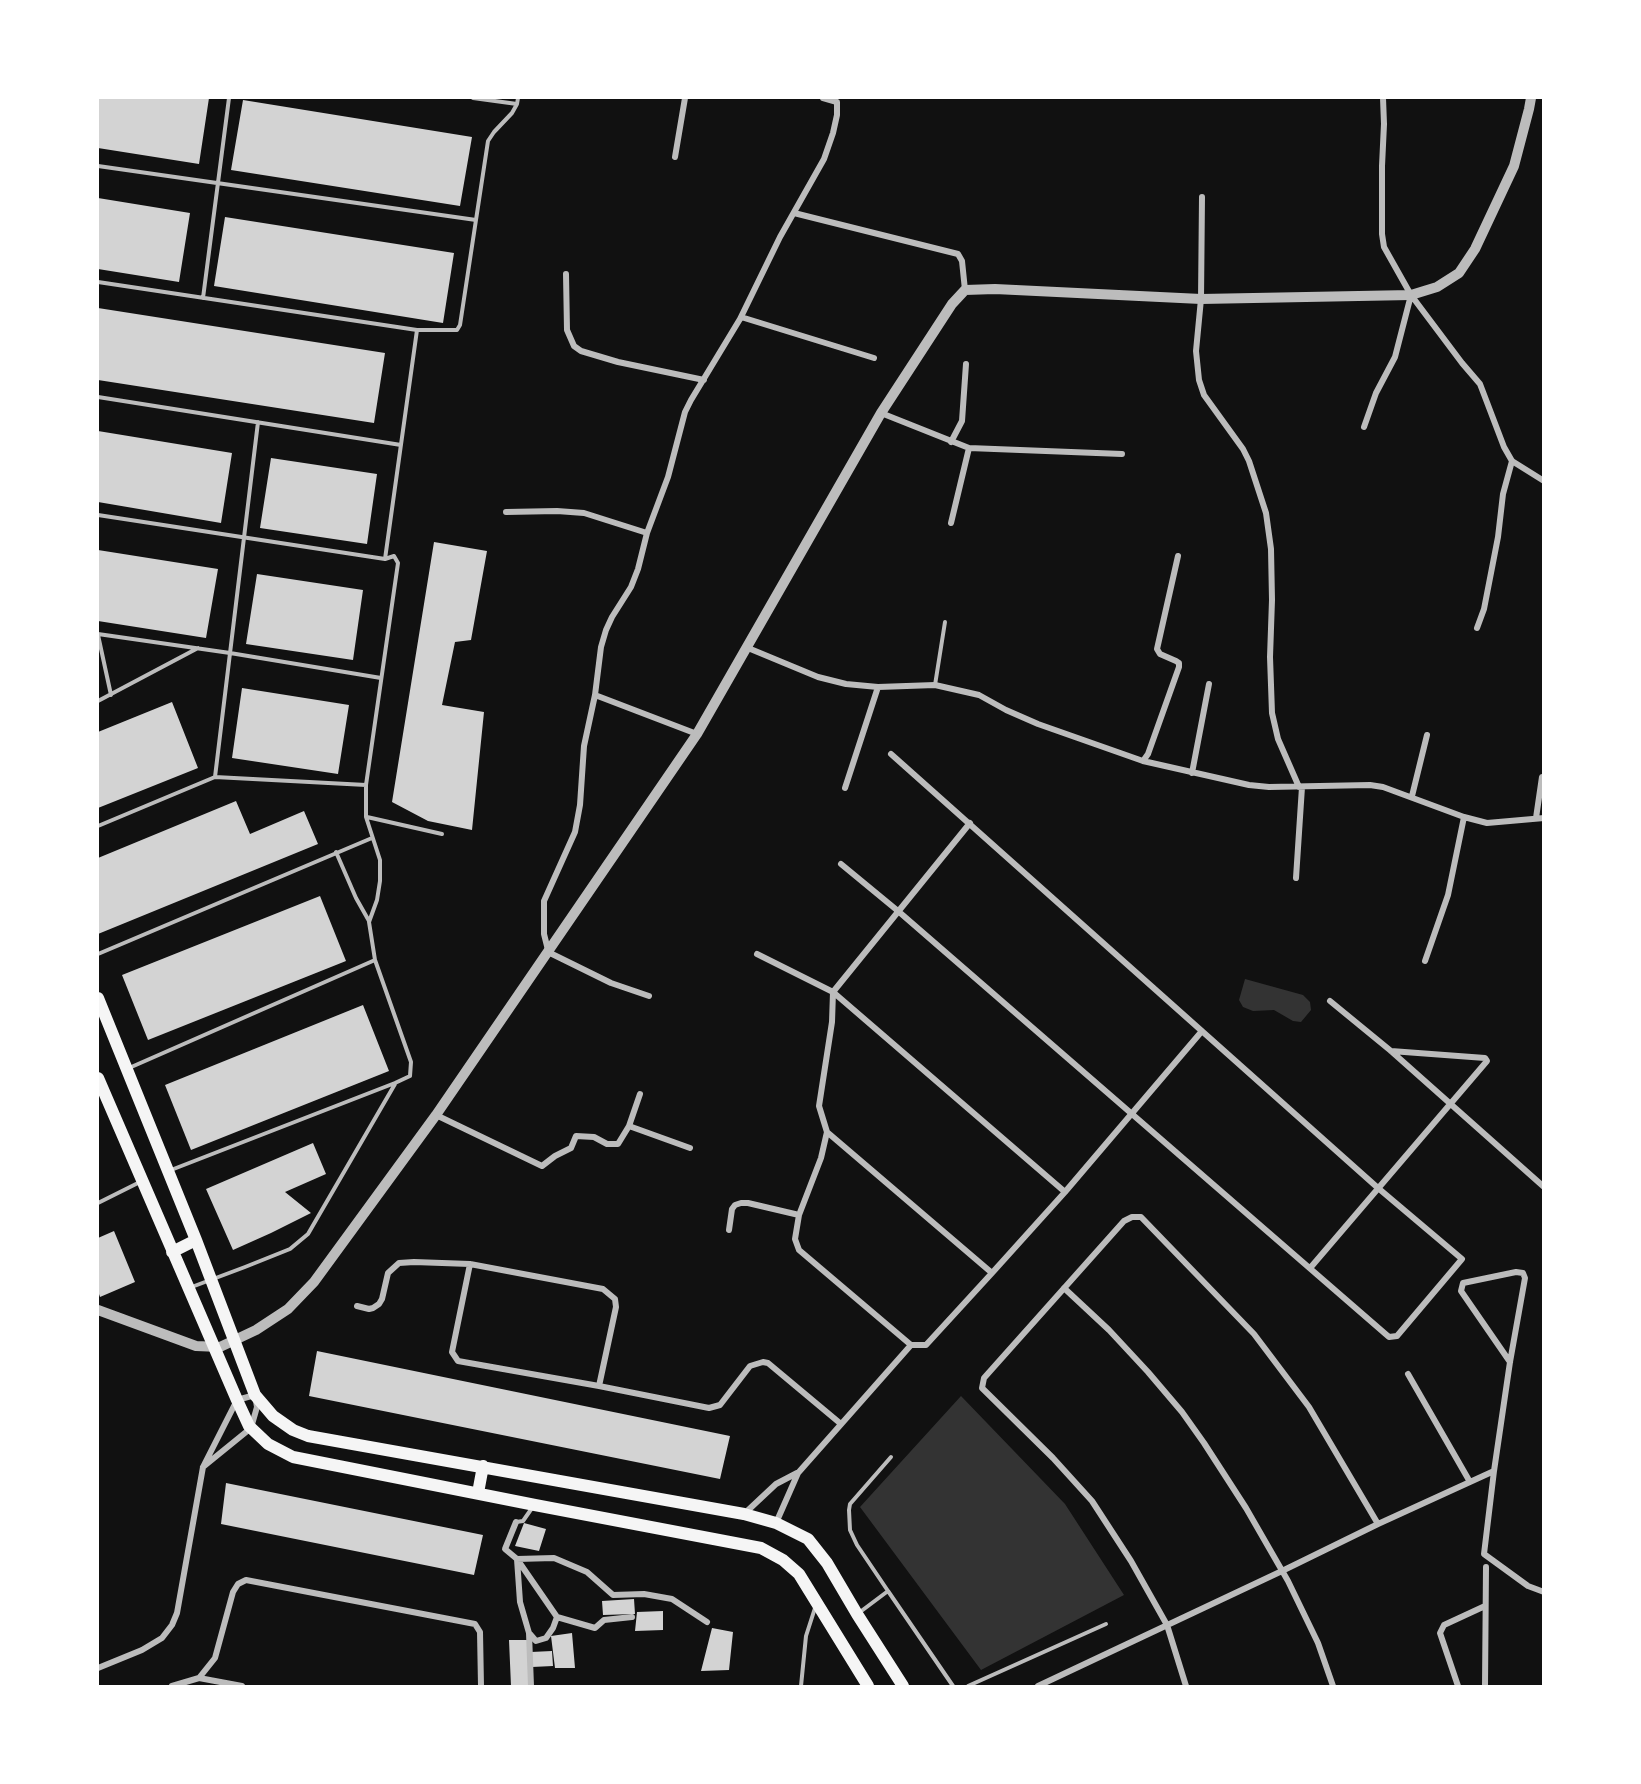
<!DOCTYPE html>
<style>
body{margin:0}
#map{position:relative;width:1641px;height:1784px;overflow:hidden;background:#111;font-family:Jost,sans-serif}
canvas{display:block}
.frame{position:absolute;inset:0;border:99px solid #fff;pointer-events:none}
</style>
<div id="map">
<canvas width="1641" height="1784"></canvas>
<div class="frame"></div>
</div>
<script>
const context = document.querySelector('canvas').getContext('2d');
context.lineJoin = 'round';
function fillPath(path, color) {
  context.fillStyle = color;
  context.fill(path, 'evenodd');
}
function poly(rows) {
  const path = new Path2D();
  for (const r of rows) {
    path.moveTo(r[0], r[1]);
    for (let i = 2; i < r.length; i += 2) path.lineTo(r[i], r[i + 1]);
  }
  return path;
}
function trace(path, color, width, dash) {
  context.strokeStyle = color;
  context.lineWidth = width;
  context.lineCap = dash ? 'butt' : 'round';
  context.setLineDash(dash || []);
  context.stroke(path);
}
fillPath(poly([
 [1245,979,1303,995,1310,1002,1311,1010,1301,1022,1293,1021,1274,1010,1253,1011,1243,1007,1239,1000],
 [961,1396,1065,1504,1124,1595,981,1670,860,1507]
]), '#333');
fillPath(poly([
 [98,98,209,98,199,164,98,148],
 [243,100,472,137,460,206,231,170],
 [98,198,190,213,179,282,98,269],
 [225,217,454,253,443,323,214,286],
 [98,308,385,353,374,423,98,380],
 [98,431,232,453,221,523,98,502],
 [271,458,377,474,367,544,260,528],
 [434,542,487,551,471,640,455,642,442,705,484,712,472,830,428,821,392,802],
 [98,550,218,569,206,638,98,621],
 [257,574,363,590,353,660,246,644],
 [242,688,349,705,338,774,232,758],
 [172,702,198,768,98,808,98,732],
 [236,801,250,834,304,811,318,844,98,934,98,858],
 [320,896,346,961,148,1040,122,975],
 [363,1005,389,1071,191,1150,165,1085],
 [313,1143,326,1174,285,1192,311,1213,271,1233,233,1250,206,1189],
 [114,1231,135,1282,100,1297,98,1291,98,1238],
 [317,1351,730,1436,720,1479,309,1396],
 [226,1483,483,1535,474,1575,221,1524],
 [524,1523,546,1529,539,1551,515,1546],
 [634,1599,635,1614,603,1615,602,1601],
 [663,1611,663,1630,635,1631,637,1612],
 [712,1628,733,1632,729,1670,701,1671],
 [572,1633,575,1668,555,1668,551,1636],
 [509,1640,527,1640,529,1686,511,1686],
 [552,1651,553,1666,532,1667,531,1652]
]), '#d3d3d3');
trace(poly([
 [473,98,517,104],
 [98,166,476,220],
 [98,282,417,330,457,330,460,325,488,141,494,132,512,113,517,104,518,98],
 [203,298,229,98],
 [98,397,401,445],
 [98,515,385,559],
 [98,634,230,653,381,678],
 [98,635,111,695],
 [935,685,945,622],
 [98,701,198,648],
 [215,777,258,422],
 [367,817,442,834],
 [98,826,215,777,366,785],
 [336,852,356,898,369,921],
 [98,954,372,838],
 [129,1068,375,960],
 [171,1170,395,1083,410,1076,411,1062,375,960,369,922,377,900,380,881,380,860,366,817,366,785,398,563,394,556,385,559,417,330],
 [98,1203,140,1182],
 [189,1288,245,1267,290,1249,308,1234,395,1084],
 [516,1522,523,1521,532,1508],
 [888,1591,857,1545,850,1530,849,1510,850,1504,891,1457],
 [860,1612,888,1591,953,1686],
 [801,1686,806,1636,815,1608],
 [968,1686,1106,1624]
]), '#bcbcbc', 4);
trace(poly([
 [1383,98,1384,124,1382,166,1382,234,1384,247,1411,295,1462,363,1480,384,1504,447,1512,461,1544,481],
 [675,157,685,98],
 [1202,197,1201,299,1196,351,1199,380,1204,395,1243,449,1249,461,1266,513,1271,549,1272,600,1270,657,1272,713,1278,739,1299,787],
 [794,213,958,254,962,261,965,290],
 [566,274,567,330,574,346,581,351,618,362,704,380],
 [741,317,874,358],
 [881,413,969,448,951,523],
 [1364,427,1376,393,1395,357,1411,295],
 [951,442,962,421,966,364],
 [969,448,1122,454],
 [506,512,557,511,584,513,647,533],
 [1477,628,1484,609,1498,537,1503,494,1512,461],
 [748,648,818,677,846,684,878,687,935,685,979,695,1006,710,1038,724,1143,761,1249,785,1269,787,1370,785,1383,787,1464,817,1487,823,1544,818],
 [595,695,697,734],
 [1143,761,1148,754,1179,667,1179,663,1176,661,1160,654,1157,649,1178,556],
 [1192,773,1209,684],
 [845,788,878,687],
 [1412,796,1427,735],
 [1536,818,1542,777],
 [841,864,898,911,1389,1337,1397,1336,1462,1259,1378,1188,891,754],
 [1296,878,1302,787],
 [548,950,544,934,544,901,575,832,580,805,584,746,595,695,601,647,606,630,612,617,631,587,638,569,647,533,668,477,685,412,691,400,740,319,780,237,824,159,833,133,837,115,837,102,823,98],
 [548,952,611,983,649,996],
 [757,954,833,992,1065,1192],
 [1425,961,1448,895,1464,817],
 [1330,1001,1391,1051,1544,1187],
 [436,1115,542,1166,555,1156,571,1148,576,1136,594,1137,607,1144,618,1144,629,1126,640,1094],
 [629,1126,690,1148],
 [827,1132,992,1273],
 [729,1230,732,1209,735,1205,741,1203,748,1203,799,1215],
 [470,1264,452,1352,458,1361,599,1386,709,1408,720,1405,750,1366,763,1362,768,1363,841,1424],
 [1311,1267,1487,1061,1485,1058,1391,1051],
 [1064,1288,1109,1330,1148,1372,1182,1412,1204,1443,1246,1508,1288,1581,1318,1643,1333,1686],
 [357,1306,369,1309,373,1308,379,1304,382,1299,388,1273,399,1263,414,1262,470,1264,603,1289,615,1299,616,1307,599,1386],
 [911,1345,799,1250,795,1239,799,1215,821,1158,827,1132,819,1106,832,1022,833,992,970,823],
 [1408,1374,1470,1482],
 [1494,1471,1484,1554,1528,1586,1544,1592],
 [744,1514,776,1484,797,1473],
 [516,1522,505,1549,517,1559,557,1617,595,1628,604,1620,632,1617],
 [776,1523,798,1473,911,1345,926,1345,992,1273,1065,1192,1202,1031],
 [530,1634,536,1641,546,1638,553,1628,557,1617],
 [98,1668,142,1650,162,1638,172,1625,177,1613,203,1467,237,1400,255,1395,257,1407,251,1428,203,1467],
 [199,1678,242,1686],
 [172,1686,199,1678,215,1658,233,1592,238,1584,246,1580,475,1624,480,1632,481,1686],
 [531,1686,529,1633,520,1602,517,1559,554,1558,587,1572,613,1595,644,1594,672,1599,707,1622],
 [1038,1686,1282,1571,1378,1524,1494,1471,1510,1362,1525,1278,1523,1273,1516,1272,1463,1283,1461,1291,1510,1362],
 [1186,1686,1167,1625,1131,1561,1092,1501,1053,1458,982,1388,984,1378,1124,1221,1132,1217,1141,1217,1254,1334,1309,1407,1378,1524],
 [1458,1686,1440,1633,1444,1625,1485,1606],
 [1485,1686,1486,1567]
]), '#bcbcbc', 6);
trace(poly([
 [98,1310,196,1346,220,1347,256,1330,288,1309,314,1282,436,1115,697,734,881,413,952,304,965,290,995,289,1201,299,1411,295,1437,287,1459,273,1475,249,1514,166,1529,109,1531,98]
]), '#bcbcbc', 10);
trace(poly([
 [98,998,196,1240,255,1395,273,1416,293,1430,308,1436,744,1514,776,1523,808,1539,827,1563,857,1614,903,1686],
 [98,1078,237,1400,249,1426,268,1444,293,1457,535,1505,761,1548,783,1560,799,1574,868,1686],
 [172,1252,196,1240],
 [478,1493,483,1466]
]), '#f5f5f5', 12);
</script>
